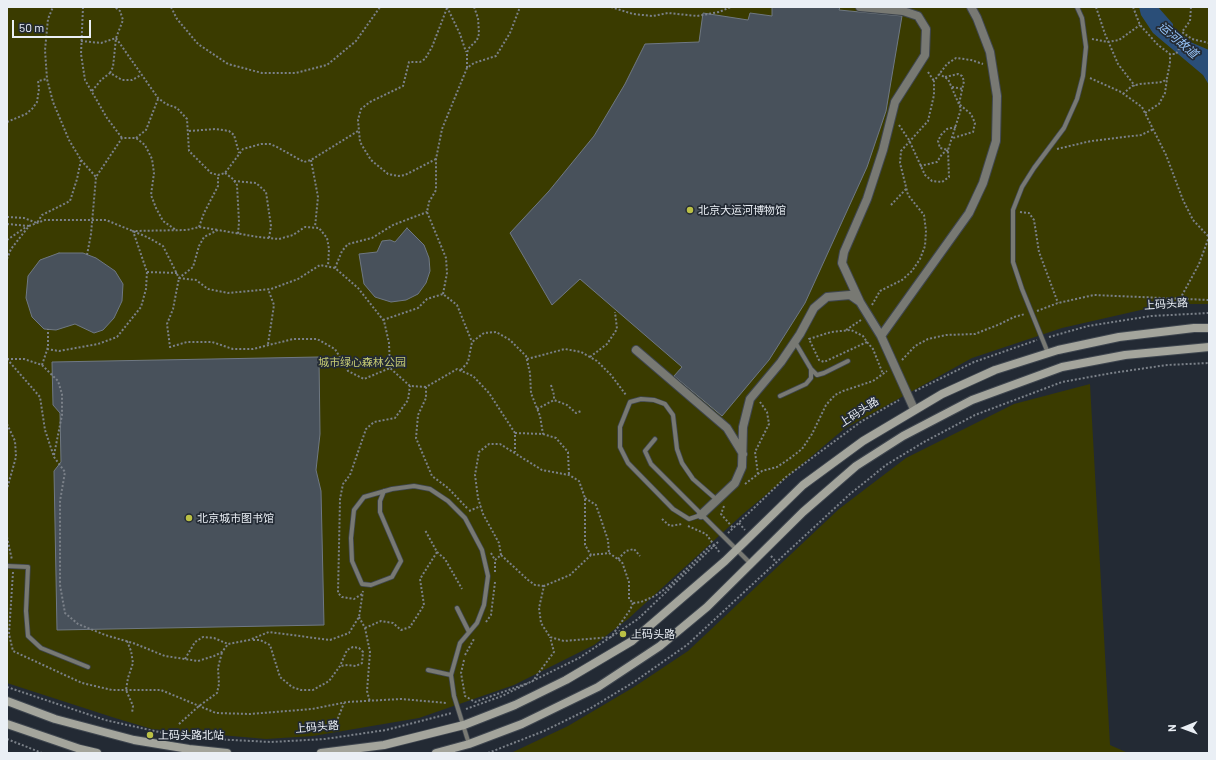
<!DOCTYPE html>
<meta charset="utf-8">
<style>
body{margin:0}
#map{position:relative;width:1216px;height:760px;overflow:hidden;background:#232a34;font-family:Barlow,sans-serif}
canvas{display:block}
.frame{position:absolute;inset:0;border:8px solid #eaeff5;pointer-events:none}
.north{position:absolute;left:1164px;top:708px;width:40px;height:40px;-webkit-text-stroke:3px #232a34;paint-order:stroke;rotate:269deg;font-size:11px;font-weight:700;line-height:16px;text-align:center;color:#eaeff5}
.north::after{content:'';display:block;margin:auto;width:14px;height:18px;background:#eaeff5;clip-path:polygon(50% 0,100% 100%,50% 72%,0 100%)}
.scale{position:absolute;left:12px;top:20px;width:79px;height:18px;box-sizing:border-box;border:2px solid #eaeff5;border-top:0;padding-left:5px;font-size:12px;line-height:14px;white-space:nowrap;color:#eaeff5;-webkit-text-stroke:3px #232a34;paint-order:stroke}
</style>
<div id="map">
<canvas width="1216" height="760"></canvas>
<div class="frame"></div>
<div class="north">N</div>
<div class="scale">50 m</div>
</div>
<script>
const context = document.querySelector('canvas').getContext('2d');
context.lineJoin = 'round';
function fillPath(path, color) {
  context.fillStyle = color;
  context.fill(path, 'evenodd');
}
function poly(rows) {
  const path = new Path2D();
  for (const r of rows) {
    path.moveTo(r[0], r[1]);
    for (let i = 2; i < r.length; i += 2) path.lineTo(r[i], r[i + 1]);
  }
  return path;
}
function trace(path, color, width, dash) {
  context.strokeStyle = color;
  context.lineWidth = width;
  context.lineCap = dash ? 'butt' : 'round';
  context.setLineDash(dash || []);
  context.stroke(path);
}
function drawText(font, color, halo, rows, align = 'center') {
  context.font = font + ' Barlow,"Noto Sans SC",sans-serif';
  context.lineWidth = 3.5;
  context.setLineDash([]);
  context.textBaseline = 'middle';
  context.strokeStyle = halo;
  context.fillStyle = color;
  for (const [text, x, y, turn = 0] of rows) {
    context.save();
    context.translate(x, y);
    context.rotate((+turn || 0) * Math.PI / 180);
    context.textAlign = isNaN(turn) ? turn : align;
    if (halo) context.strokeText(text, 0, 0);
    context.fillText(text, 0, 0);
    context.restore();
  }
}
fillPath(poly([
 [7,7,1209,7,1209,304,1167,304,1062,328,972,358,844,429,743,514,628,619,594,645,514,685,419,718,313,736,266,739,152,729,115,718,7,683],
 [1090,384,1110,745,1128,753,511,753,568,726,634,687,688,651,839,509,906,458,1014,404]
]), '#3a3b00');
fillPath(poly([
 [1139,7,1158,7,1173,24,1173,30,1181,38,1209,50,1209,85,1203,75,1153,33,1141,15]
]), '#2a4e78');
const building = poly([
 [772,7,840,7,839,10,902,16,886,111,867,167,805,303,769,360,722,416,674,376,682,367,580,279,552,305,510,233,549,191,594,136,625,84,645,44,699,42,703,13,748,20,750,13,772,16,772,7],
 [407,228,424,245,429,258,430,271,426,283,418,294,406,300,391,302,375,297,364,284,359,254,377,252,382,241,390,240,395,242,407,228],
 [59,253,83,253,96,258,115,271,123,284,122,301,114,318,103,330,94,333,75,324,56,330,44,329,32,317,26,298,28,276,40,260,59,253],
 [319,357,320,434,316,470,321,491,324,625,57,630,54,471,61,462,60,413,53,405,52,362,319,357]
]);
fillPath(building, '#48515b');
trace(building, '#6f7883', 1);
const service = poly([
 [795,342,811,369,817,375,824,373,848,361],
 [1048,353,1022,289,1013,262,1013,210,1022,187,1034,168,1064,128,1077,99,1083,76,1086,47,1082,18,1077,7],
 [780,396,806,384,811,378,811,370],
 [655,439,645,451,651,464,751,564],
 [384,491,380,501,380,512,401,561,392,577,371,585,362,584,352,561,351,538,354,510,364,497,392,489,414,486,430,489,448,501,465,518,482,550,488,576,484,605,477,623,460,643,451,675],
 [701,515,689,519,673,509,628,463,620,447,620,427,630,402,641,399,654,400,665,404,673,415,677,449,682,463,693,479,717,500],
 [7,566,28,567,26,611,28,636,41,648,88,667],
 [457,608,469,632],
 [428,670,451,675,454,696,469,744]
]);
const minor = poly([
 [860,7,903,11,918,16,926,29,925,55,895,102,883,150,867,199,844,252,842,263,860,302],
 [636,350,727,428,743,454],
 [914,409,881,336,969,213,983,183,996,141,997,96,990,52,977,18,971,7],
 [701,515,735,483,742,467,743,427,750,399,781,362,800,334,814,308,827,297,850,295,860,302,881,336]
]);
const secondary = poly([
 [7,701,55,719,134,740,189,749,227,753],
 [7,724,80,749,97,753],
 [321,753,384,745,464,725,515,705,566,680,632,641,725,561,803,485,863,441,942,394,995,370,1058,350,1119,337,1194,328,1209,328],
 [436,753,469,744,522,724,598,687,660,646,707,607,803,512,856,466,903,436,972,400,1062,367,1125,355,1209,347]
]);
trace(service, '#3f464f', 5.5);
trace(minor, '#3f464f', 10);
trace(secondary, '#3f464f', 10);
trace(poly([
 [83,7,81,54,85,80,107,118,122,138],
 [171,7,177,19,198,44,228,64,262,73,296,73,327,65,356,41,380,7],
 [447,7,460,34,466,52],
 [611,7,633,14,653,16,668,13,697,16,719,12,731,7],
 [1096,7,1105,34,1118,64,1135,86],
 [1133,7,1140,25,1158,45,1170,54],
 [1191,7,1190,21,1182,32,1192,39,1209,43],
 [1092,39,1108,42,1119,40,1140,25],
 [81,41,101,43,116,38,158,98,166,104,177,108,187,119,189,151,211,173,218,175,225,173,243,149,261,144,270,144,277,147,304,162,311,160,358,131],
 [467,68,467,54,468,49,477,40,479,34,478,18,474,7],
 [928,72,934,81],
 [110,73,113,67,116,38,123,20,120,11,115,7],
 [945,77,958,74,962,76,964,81,959,104,971,114,975,123,973,132,953,138],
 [1090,78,1121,92,1142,107,1166,155,1183,200,1193,220,1209,237],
 [952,87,963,89],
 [92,91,101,80,110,73,122,80,132,80,141,75],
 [1123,94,1132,86,1140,84,1163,82,1167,78,1170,63,1170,54,1176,54,1186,36],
 [1145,113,1159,104,1165,93,1167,79],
 [7,122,26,114,32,109,37,102,39,89,38,81,47,79],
 [899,125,909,140,925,175,932,181,942,182,949,177,948,150,961,109,948,79,939,74],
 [189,131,216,129,229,131,234,135,239,153],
 [136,138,146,130,158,99],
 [1057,149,1091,141,1141,135,1154,129],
 [436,159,405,175,398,176,388,174,371,160,366,152,360,142,358,120,361,109,370,102,403,86,409,62,420,62,425,59,432,47,447,8],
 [81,160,96,177,122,138,136,138,145,145,152,159,154,173,151,195,156,208,163,221,176,230],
 [311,160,318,197,315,227],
 [920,166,937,162,942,154,948,150,940,148,938,141,941,135,947,129,956,127],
 [225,173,233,179,237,185,239,222,238,234],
 [234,181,256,183,266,192,271,226,269,238],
 [891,205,906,189],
 [1020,212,1029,213,1034,220,1039,252,1058,303],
 [7,217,24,218,37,223,42,215,70,201,77,179,81,160,69,140,53,102,47,79,45,50,48,19,53,7],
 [7,224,29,226],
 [199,227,204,213,218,186,218,175],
 [7,240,26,227],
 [87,255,91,234,96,177],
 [7,259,11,249,29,226,45,220,106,220,147,237,163,246,179,278,193,267,199,246,204,237,218,230,258,237,279,239,293,235,305,227,319,228,327,238,329,249,328,266],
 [335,268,342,251,348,244,372,238,393,225,427,212],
 [177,273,147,272,133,231,187,230,199,227,218,230],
 [443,294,447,273,446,258,427,212,429,202,436,190,436,159,442,129,467,68,474,63,496,56,510,33,520,7],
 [1180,299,1199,264,1209,237],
 [872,305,880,291,902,280,912,271,920,259,925,246,926,231,924,215,908,195,900,163,901,151,928,121,934,95,934,81,947,64,956,58,971,60,983,64],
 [1037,311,1058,303,1094,295,1209,300],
 [383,320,418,308,427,299,443,294,457,305,472,342],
 [846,330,861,320],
 [1049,337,1088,326,1151,316,1209,313],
 [867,342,824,362,819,360,809,339,831,332,851,330,863,336,867,342,873,349,883,374],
 [268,344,274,305,268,289],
 [47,349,59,351,98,344,117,337,141,307,146,289,147,272],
 [590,357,607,344,617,329,615,312],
 [7,359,40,397,45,430,54,457,65,472,60,501,60,585,65,613,78,624,105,635,133,643,165,656,198,661,214,656,222,652,228,644,249,640,269,632,330,640,349,633,359,617,363,591],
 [7,359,24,359,42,365,58,381,62,394,62,415,54,455],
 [527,359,565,349,581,352,597,361,611,375,626,395],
 [902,360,915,346,928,339,946,335,975,334,1000,324,1014,317,1025,314],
 [42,365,48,347,48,329],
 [390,368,389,343,384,321,358,288,335,268,320,265,298,279,271,289,228,293,208,289,196,280,179,278,173,309,167,324,170,347,187,342,212,342,233,349,253,349,293,339,317,339,335,349,348,371,364,379,390,368,410,386,426,387],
 [461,370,468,362,472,342,484,333,496,332,510,340,526,356,530,373,531,393,540,416,543,434],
 [551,385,554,395,554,400],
 [915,391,974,362,1037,340],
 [537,409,554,400,567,405,576,413,581,411],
 [7,424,15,441,16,457,7,489],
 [515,433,543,434,556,438,568,452,569,475],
 [758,474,755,452,769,424,767,412,760,402],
 [745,484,762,471,777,467,789,459,802,449,812,434,826,405,835,395,843,391,873,381,887,371],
 [585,498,596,505,608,540,609,553],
 [724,506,721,514,733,528],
 [467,508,448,488,432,476,416,438,418,415,426,398,426,387,457,369,473,376,489,393,515,433,515,452],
 [469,511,481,506],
 [662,519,670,526,682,524],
 [739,523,745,530],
 [688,526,706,534,720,553],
 [728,533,786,477,862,421,899,400],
 [7,537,12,560],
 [437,552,445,559,462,589],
 [491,553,495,560],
 [501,555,499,543,483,514,478,498,475,475,479,452,489,444,500,444,542,470,569,475,579,481,585,498,585,545,591,555],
 [771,556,777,563],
 [618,559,626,551,634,549,640,556],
 [13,572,9,634,13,651,82,683,112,690,161,690,216,713,250,714,312,709,347,702,401,699,447,703],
 [495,572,495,560,501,555,528,580,535,585,544,586],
 [362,594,354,599,342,597,338,593,340,499,343,484,350,475,366,429,374,422,395,418,408,400,410,386],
 [633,603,630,610,611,637,564,641,550,637,541,623,539,608,544,586,570,575,591,555,609,553,622,562,629,582,629,599,633,603,641,602,655,596,668,587,710,546,714,546],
 [359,617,365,628,370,652,367,691,370,702],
 [486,622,491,615,495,582],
 [365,628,381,621,393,623,401,630,410,627,424,605,420,579,437,552,425,530],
 [253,640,260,640,270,645,280,677,292,687,301,690,313,690,329,681,340,666,347,650,353,647,359,648,363,652,362,663,356,666,348,665,340,666],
 [127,641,131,651,133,663,128,678,126,690,133,706,132,713],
 [465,655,474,639],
 [185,659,195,642,203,637,214,638,228,644],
 [464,660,461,673,465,696,475,702,528,683],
 [532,682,554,652,550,637],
 [7,687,105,720,159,732,212,739,271,742,325,739,386,730,452,713],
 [466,709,502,696,579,658,638,619,719,541],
 [179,724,199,706,217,693,219,684,218,668,222,652],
 [317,730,331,725,338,718,344,703],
 [7,739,42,753],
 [488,753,544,731,591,708,634,682,687,645,850,494,886,465,924,442,975,415,1062,382,1112,373,1167,365,1209,363]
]), '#7b8189', 2, [2, 2]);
trace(service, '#787973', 4);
trace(minor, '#787973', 8);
trace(secondary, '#a4a59c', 8);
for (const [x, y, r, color] of [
 [690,210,4,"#bbc045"],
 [189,518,4,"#bbc045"],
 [623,634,4,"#bbc045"],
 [150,735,4,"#bbc045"]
]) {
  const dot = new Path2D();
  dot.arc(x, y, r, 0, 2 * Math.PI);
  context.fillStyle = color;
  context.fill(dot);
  trace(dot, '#232a34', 1.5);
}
drawText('11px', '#eaeff5', '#232a34', [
 ["北京大运河博物馆",698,210],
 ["北京城市图书馆",197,518],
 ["上码头路",631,634],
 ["上码头路北站",158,735]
], 'left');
drawText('11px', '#eaeff5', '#232a34', [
 ["上码头路",1166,304,-4],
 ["上码头路",859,412,-33],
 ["上码头路",317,727,-5]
]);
drawText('11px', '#c5ca72', '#232a34', [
 ["城市绿心森林公园",362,362]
]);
drawText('italic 12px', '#95c2f7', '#232a34', [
 ["运河故道",1178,40,41]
]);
</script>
